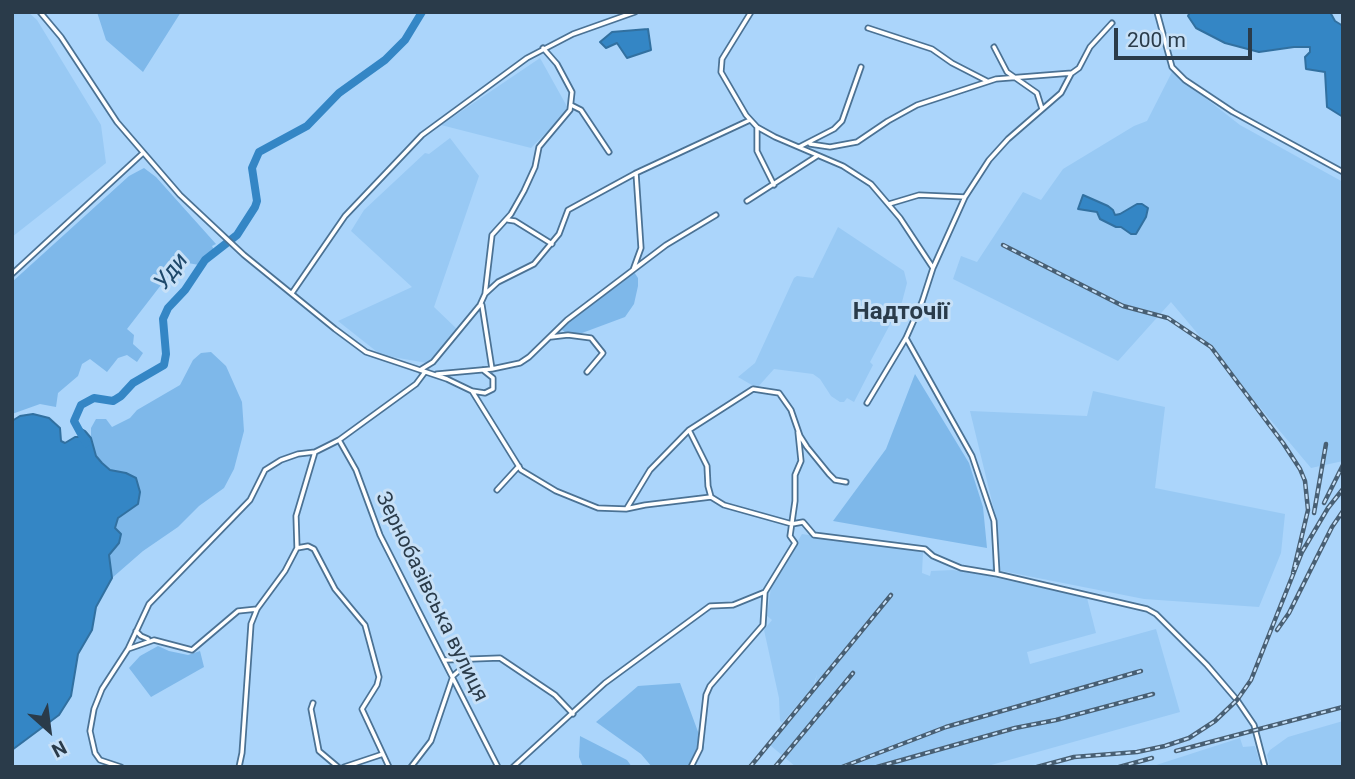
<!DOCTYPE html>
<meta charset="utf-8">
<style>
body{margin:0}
#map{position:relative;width:1355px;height:779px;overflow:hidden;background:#abd5fb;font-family:Roboto,sans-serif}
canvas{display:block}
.frame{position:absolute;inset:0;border:14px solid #2a3b4a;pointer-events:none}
.north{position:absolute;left:14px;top:695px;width:70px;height:70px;-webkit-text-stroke:5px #c7e0f7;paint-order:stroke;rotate:152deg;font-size:19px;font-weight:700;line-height:28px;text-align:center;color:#2a3b4a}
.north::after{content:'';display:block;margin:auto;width:24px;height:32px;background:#2a3b4a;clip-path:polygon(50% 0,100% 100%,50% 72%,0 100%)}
.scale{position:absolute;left:1114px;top:28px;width:138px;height:32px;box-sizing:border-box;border:4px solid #2a3b4a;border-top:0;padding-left:9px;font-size:21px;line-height:24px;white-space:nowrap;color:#2a3b4a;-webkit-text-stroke:5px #c7e0f7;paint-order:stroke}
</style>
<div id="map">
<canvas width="1355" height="779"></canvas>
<div class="frame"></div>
<div class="north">N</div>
<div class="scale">200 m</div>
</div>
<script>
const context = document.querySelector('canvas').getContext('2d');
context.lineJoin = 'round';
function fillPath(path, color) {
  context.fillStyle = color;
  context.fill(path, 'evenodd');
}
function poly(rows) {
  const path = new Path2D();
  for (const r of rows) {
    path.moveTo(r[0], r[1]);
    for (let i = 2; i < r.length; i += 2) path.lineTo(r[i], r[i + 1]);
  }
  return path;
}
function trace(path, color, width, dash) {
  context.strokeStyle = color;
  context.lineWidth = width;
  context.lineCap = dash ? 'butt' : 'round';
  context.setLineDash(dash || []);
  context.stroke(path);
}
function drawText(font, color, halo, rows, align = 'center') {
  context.font = font + ' Roboto,sans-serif';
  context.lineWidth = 6;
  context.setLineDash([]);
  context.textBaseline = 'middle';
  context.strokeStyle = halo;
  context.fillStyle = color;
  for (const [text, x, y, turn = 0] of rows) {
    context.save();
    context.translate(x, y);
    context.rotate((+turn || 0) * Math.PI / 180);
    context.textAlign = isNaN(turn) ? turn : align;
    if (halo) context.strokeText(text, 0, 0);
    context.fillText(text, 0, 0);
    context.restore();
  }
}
fillPath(poly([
 [12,12,28,12,37,20,101,125,106,163,12,237],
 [540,58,569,110,531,148,441,125],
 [1172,72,1240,125,1343,182,1343,461,1311,468,1171,302,1118,361,953,279,961,256,977,262,1023,192,1041,200,1063,169,1134,126,1147,121],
 [450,138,479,176,434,307,458,330,427,363,381,355,338,321,412,287,351,231,364,210,425,153,429,154],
 [838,227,904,271,907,283,902,302,870,362,873,365,854,402,847,398,844,402,840,402,831,396,820,379,813,374,774,369,757,388,738,377,755,363,794,278,797,276,813,278],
 [1093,391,1165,407,1155,488,1285,514,1281,553,1259,607,1144,599,992,569,995,514,970,411,1087,416],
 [802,534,923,552,922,573,930,576,931,571,953,570,989,576,1087,598,1096,633,1027,652,1030,664,1156,629,1180,712,984,767,796,767,770,745,814,689,817,674,813,687,782,723,780,721,779,698,764,630,772,620,767,616,771,587],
 [1343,721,1343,767,1270,767,1267,755,1270,750,1288,737],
 [1240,738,1243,747,1255,746,1261,767,1150,767]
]), '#98c9f4');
fillPath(poly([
 [97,12,181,12,143,72,106,40],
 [144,168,156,177,216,244,212,246,214,250,199,265,188,263,181,270,179,269,161,285,127,329,134,335,133,344,143,353,137,362,127,355,118,358,107,372,90,359,82,364,78,376,58,393,56,407,40,404,12,414,12,282,129,176],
 [634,272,638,278,638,286,634,304,625,317,582,333,566,333,561,329,560,326],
 [211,352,226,366,242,402,244,431,234,469,224,488,199,506,178,527,143,551,112,578,109,555,119,543,115,528,118,518,138,504,140,492,126,473,110,470,102,463,96,456,91,438,91,428,96,419,106,419,112,427,130,418,137,410,180,385,193,360,201,353],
 [915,374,969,463,983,507,987,548,833,521,886,449],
 [158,646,169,651,188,655,200,651,204,667,151,697,129,668,140,656],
 [680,683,704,748,688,767,652,767,641,754,596,722,638,686],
 [580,736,627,760,632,767,583,767,579,757]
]), '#7eb8ea');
const water = poly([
 [1190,12,1330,12,1335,21,1343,26,1343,117,1327,107,1325,72,1306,69,1305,57,1310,52,1310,47,1294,47,1259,52,1225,43,1196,28,1188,16,1190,12],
 [648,29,651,50,627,58,617,43,606,48,600,42,612,32,648,29],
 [1083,195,1108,206,1113,210,1115,215,1120,214,1137,204,1142,204,1148,208,1146,217,1136,234,1131,234,1121,227,1116,227,1100,219,1097,212,1078,209,1083,195],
 [33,414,49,418,60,428,61,441,65,443,75,437,82,437,78,427,85,431,91,438,96,456,102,463,110,470,126,473,136,478,140,492,138,504,118,518,115,528,121,534,119,543,109,555,112,578,96,607,92,630,78,654,71,696,59,715,12,750,12,421,20,416,33,414]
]);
fillPath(water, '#3486c5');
trace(water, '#3170a0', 2);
trace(poly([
 [86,443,74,421,81,405,94,398,113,401,121,396,133,383,164,365,166,354,163,319,168,308,185,290,205,260,237,235,255,207,257,201,252,168,259,152,307,126,339,93,385,60,405,40,422,12]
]), '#3486c5', 8);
const minor = poly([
 [40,12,61,37,117,122,180,195,244,255,335,329,366,352,447,379,472,391,485,393,493,389,493,378,483,370],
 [751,12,722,59,721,72,746,115,757,127,775,137,843,166,871,184,900,218,933,268,922,302,906,338,867,403],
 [1157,12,1172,67,1185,80,1233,112,1343,172],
 [868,28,932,49,952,63,987,81],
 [994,47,1007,72,1037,93,1042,109],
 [571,105,581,110,609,152],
 [757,127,757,151,774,185],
 [810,144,830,147,857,142,888,121,917,105,996,79,1072,73,1079,68,1090,47,1112,23],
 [799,147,834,129,842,121,861,67],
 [747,201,817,156],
 [889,204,919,195,965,197],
 [508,220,515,221,552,244],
 [933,268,965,197,989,160,1008,139,1061,93,1071,74],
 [633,270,641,248,636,173],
 [12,274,143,153],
 [292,293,345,216,422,135,527,58,573,34,635,12],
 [485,294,498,282,534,264,559,234,568,210,636,173,750,120],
 [482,305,492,369],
 [551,337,568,335,591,338,603,353,587,372],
 [906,338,972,456,994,521,997,574,1147,609,1156,614,1207,665,1237,700,1254,725,1265,767],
 [420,370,433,362,480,305,485,294,492,235,511,214,524,191,535,167,539,147,570,110,572,92,557,64,543,48],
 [437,374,492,369,520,363,529,357,567,320,666,245,716,215],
 [472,391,521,470,556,491,598,508,626,509,645,505,711,497,724,505,792,524,803,522,814,535,925,549,933,556,961,568,997,574],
 [689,430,707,466,708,486,711,497],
 [339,440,356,470,380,535,498,767],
 [497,490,519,466],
 [627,508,650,470,689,430,753,389,779,393,791,410,800,436,807,447,829,474,835,480,846,482],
 [297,548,308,546,314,549,335,589,365,625,379,677,377,685,362,709,389,767],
 [136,631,141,636,148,639],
 [128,649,154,640,192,650,238,611,257,609],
 [445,660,500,658,555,695,573,714],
 [313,703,311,709,319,751,338,767],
 [121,767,100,760,95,753,90,731,94,709,102,689,128,649,149,604,250,500,265,470,281,460,298,454,315,452,339,440,416,384,425,372],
 [239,767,242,753,251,624,257,609,285,571,297,548,296,516,315,452],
 [344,767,383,754],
 [411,767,431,741,453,676,470,661],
 [513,767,605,683,710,606,733,605,765,592,795,543,790,536,795,501,795,475,801,461,798,432],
 [691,767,700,749,706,695,710,686,763,625,765,592]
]);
trace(minor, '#4b7294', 7);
trace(minor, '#fff', 3.5);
const rail = poly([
 [1003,245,1123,306,1168,318,1211,347,1283,443,1300,469,1305,481,1308,510,1293,573],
 [1324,503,1343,465],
 [1314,513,1326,444],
 [1277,630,1289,613,1332,527,1343,511],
 [1176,751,1343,707],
 [750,767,891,595],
 [775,767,853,673],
 [842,767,946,727,1141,671],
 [877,767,1015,728,1056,720,1153,694],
 [1037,767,1074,757,1137,752,1165,746,1189,738,1215,721,1237,700,1251,680,1302,552,1328,508,1343,489],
 [1119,767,1152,758]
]);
trace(rail, '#485f73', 4.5);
trace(rail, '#c7e0f7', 2, [5]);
drawText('21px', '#2a3b4a', '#c7e0f7', [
 ["Зернобазівська вулиця",431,597,64]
]);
drawText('italic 23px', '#1e486a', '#c7e0f7', [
 ["Уди",172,272,-52]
]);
drawText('bold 24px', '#2a3b4a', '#c7e0f7', [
 ["Надточії",901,313]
]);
</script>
